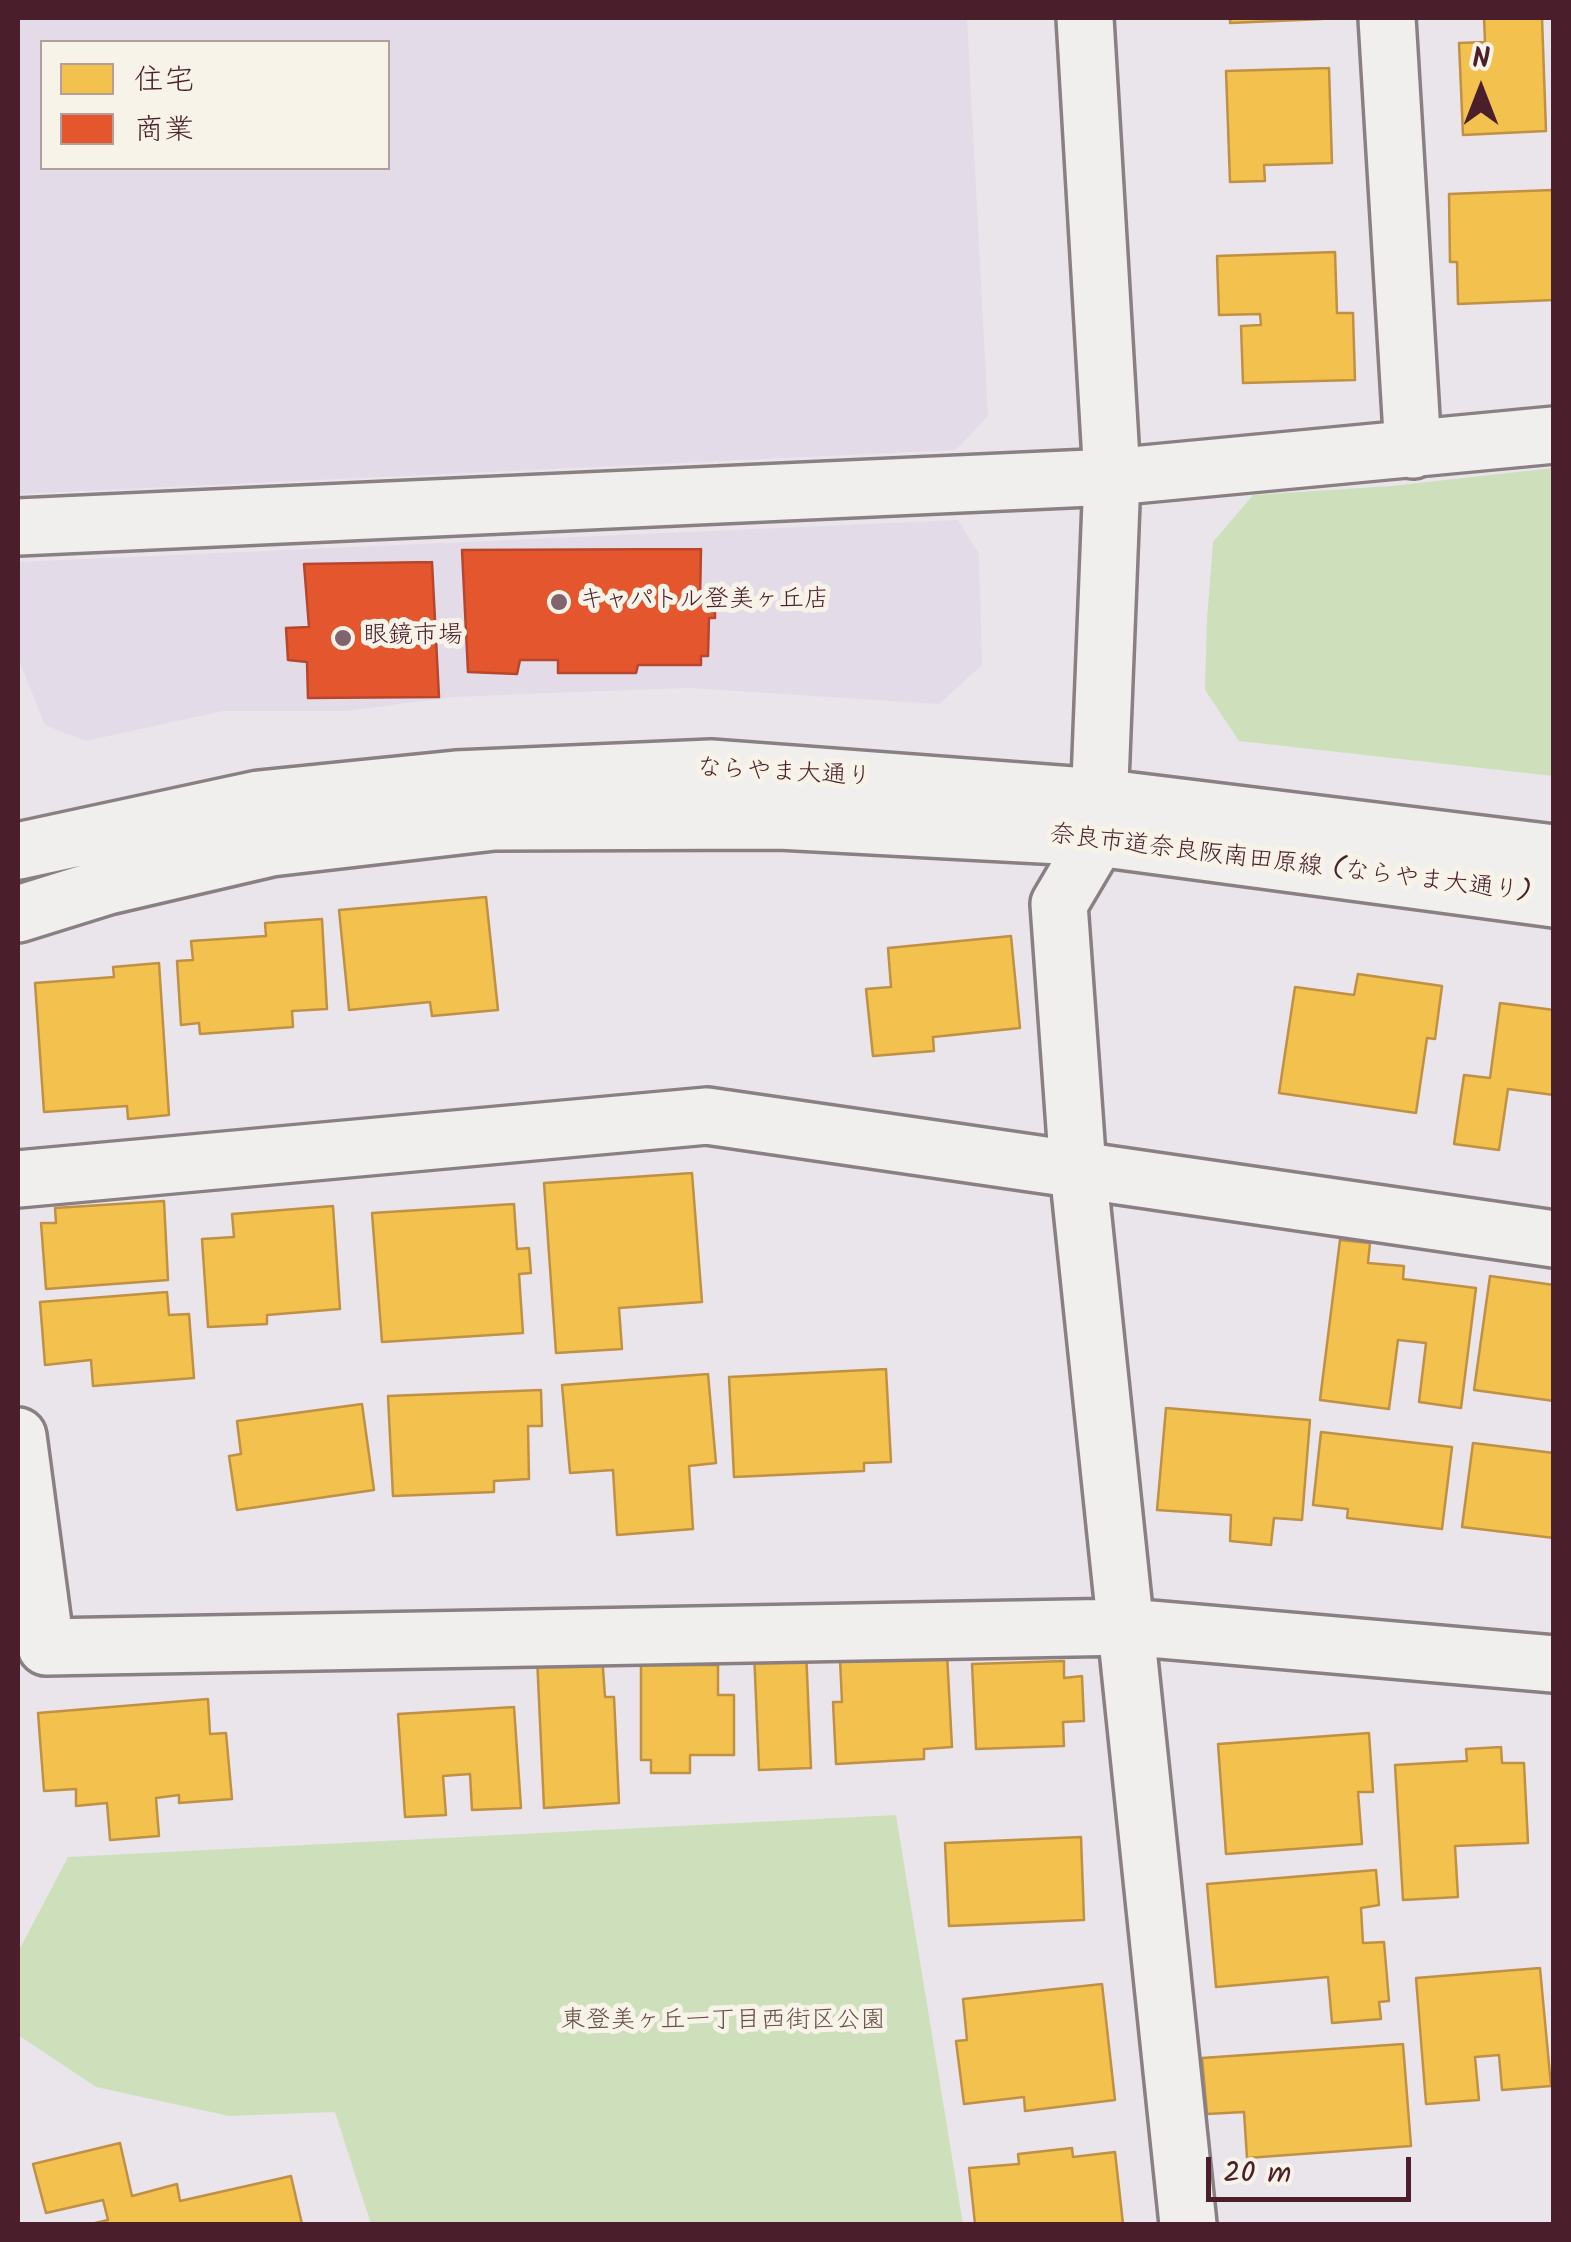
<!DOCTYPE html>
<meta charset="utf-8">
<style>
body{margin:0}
#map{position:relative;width:1571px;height:2242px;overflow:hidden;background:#eae5ea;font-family:Kalam,"Klee One",sans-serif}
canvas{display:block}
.frame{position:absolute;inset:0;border:20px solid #4a1f2b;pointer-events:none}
.legend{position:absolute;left:40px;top:40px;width:350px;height:130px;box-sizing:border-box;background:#f7f3e8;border:2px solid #b29e9c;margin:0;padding:12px 18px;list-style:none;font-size:30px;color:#4a1f2b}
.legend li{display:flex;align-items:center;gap:20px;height:50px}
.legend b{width:50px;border:2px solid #b29e9c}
.north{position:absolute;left:1431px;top:40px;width:100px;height:100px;-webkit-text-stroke:8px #f7f3e8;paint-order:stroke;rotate:0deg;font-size:28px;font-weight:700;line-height:40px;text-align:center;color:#4a1f2b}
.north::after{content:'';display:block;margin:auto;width:35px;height:45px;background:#4a1f2b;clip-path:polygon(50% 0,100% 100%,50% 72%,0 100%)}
.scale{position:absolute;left:1206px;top:2157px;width:205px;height:45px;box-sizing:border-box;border:5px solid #4a1f2b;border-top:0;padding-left:12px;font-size:30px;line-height:35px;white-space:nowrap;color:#4a1f2b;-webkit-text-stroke:8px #f7f3e8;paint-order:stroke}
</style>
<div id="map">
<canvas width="1571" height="2242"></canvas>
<div class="frame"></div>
<ul class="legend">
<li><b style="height:28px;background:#f2c14e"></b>住宅</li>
<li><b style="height:28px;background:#e4572e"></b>商業</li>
</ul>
<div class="north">N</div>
<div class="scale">20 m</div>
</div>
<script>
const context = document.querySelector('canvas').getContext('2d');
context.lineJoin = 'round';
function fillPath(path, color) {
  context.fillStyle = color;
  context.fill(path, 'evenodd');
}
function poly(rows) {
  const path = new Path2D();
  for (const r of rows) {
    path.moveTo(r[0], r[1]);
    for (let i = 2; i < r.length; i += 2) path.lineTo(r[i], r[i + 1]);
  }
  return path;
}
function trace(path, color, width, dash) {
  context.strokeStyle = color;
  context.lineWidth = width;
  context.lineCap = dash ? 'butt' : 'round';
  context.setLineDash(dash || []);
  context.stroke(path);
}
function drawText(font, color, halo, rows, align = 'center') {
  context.font = font + ' Kalam,"Klee One",sans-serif';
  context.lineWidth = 10;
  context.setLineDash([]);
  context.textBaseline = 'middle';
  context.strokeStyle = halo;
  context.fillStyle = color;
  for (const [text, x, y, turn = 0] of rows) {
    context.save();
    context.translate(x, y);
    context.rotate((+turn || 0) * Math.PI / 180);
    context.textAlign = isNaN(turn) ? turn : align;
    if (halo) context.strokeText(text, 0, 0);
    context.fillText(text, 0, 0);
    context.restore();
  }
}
fillPath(poly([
 [18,18,967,18,988,416,956,450,18,494],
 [42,42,388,42,388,168,42,168],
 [958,520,979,554,982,665,939,704,689,688,523,694,454,697,345,711,223,711,85,741,45,725,18,658,18,562]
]), '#e3dbe8');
fillPath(poly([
 [1553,468,1553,776,1239,741,1205,690,1207,619,1213,542,1253,495,1391,486],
 [896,1815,963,2224,371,2224,335,2112,229,2116,96,2087,18,2035,18,1952,68,1857]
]), '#cee0bb');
const homes = poly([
 [1230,18,1322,18,1322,19,1230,23,1230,18],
 [1484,18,1542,18,1546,131,1463,135,1459,43,1485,42,1484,18],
 [1329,68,1332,163,1264,165,1265,181,1230,182,1226,71,1329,68],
 [1552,190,1554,300,1458,304,1457,262,1450,262,1449,194,1552,190],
 [1335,252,1337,313,1353,313,1355,380,1243,383,1241,326,1261,325,1260,314,1219,315,1217,256,1335,252],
 [486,897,498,1010,432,1016,430,1002,349,1010,339,910,486,897],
 [322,919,327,1009,292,1011,293,1027,200,1034,199,1023,181,1025,177,961,193,960,191,941,266,936,265,923,322,919],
 [1011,936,1020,1028,933,1037,934,1051,873,1056,866,989,891,987,888,948,1011,936],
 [159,963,169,1115,128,1119,127,1106,44,1112,35,983,114,977,113,967,159,963],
 [1358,974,1442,986,1435,1039,1427,1038,1416,1113,1279,1093,1295,987,1354,995,1358,974],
 [1500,1003,1554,1010,1554,1095,1508,1089,1499,1150,1454,1144,1464,1075,1490,1078,1500,1003],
 [692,1173,702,1302,619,1308,622,1349,556,1353,544,1183,692,1173],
 [164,1201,168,1280,46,1289,41,1223,56,1223,55,1208,164,1201],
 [514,1204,517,1249,529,1248,531,1273,519,1274,523,1333,382,1342,372,1213,514,1204],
 [333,1206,340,1309,267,1315,267,1324,208,1327,202,1239,234,1237,232,1214,333,1206],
 [1340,1240,1370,1243,1368,1263,1404,1266,1403,1279,1476,1288,1461,1408,1419,1402,1426,1343,1398,1340,1389,1409,1320,1400,1340,1240],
 [1490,1276,1554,1285,1554,1401,1474,1390,1490,1276],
 [167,1292,169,1315,189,1314,194,1378,93,1386,91,1360,45,1365,40,1302,167,1292],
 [886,1369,891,1462,864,1463,864,1471,734,1477,729,1377,886,1369],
 [708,1374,716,1463,689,1466,693,1529,617,1535,613,1470,570,1473,562,1385,708,1374],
 [541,1390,542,1426,528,1426,529,1479,494,1481,494,1492,393,1496,388,1396,541,1390],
 [362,1404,374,1490,237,1510,229,1456,241,1454,237,1421,362,1404],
 [1166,1408,1310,1420,1302,1520,1274,1518,1271,1545,1230,1541,1231,1515,1157,1510,1166,1408],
 [1321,1432,1452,1447,1442,1529,1347,1518,1348,1509,1313,1505,1321,1432],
 [1473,1443,1554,1453,1554,1538,1462,1527,1473,1443],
 [806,1649,811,1768,759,1770,754,1651,806,1649],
 [602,1654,605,1697,614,1697,619,1803,544,1808,537,1657,602,1654],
 [947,1654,952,1747,924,1749,924,1759,836,1764,833,1702,842,1702,840,1659,947,1654],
 [1064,1661,1064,1678,1082,1676,1084,1721,1063,1722,1064,1746,976,1749,972,1664,1064,1661],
 [641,1665,718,1665,718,1695,734,1695,734,1755,690,1755,690,1773,651,1773,651,1760,641,1760,641,1665],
 [208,1699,210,1734,226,1733,232,1799,179,1803,179,1795,156,1798,159,1836,110,1840,107,1803,76,1806,76,1789,44,1791,38,1713,208,1699],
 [514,1707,521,1808,472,1810,470,1774,443,1776,446,1815,405,1817,398,1714,514,1707],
 [1369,1733,1373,1792,1358,1792,1362,1844,1226,1854,1218,1744,1369,1733],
 [1501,1747,1502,1763,1524,1763,1528,1843,1455,1846,1458,1897,1403,1900,1395,1765,1467,1761,1466,1749,1501,1747],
 [1081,1837,1084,1920,949,1926,945,1843,1081,1837],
 [1376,1870,1379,1905,1361,1908,1363,1943,1384,1942,1389,2001,1379,2002,1381,2019,1332,2023,1328,1977,1216,1987,1207,1884,1376,1870],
 [1540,1968,1551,2086,1502,2090,1499,2055,1475,2057,1479,2100,1426,2104,1416,1978,1540,1968],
 [1102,1984,1115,2100,1025,2111,1024,2097,964,2104,956,2041,967,2040,963,1999,1102,1984],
 [1403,2044,1411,2146,1247,2158,1244,2112,1207,2114,1202,2058,1403,2044],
 [120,2143,132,2196,177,2184,180,2201,291,2176,302,2224,91,2224,108,2220,103,2200,46,2213,33,2164,120,2143],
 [1072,2148,1073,2157,1115,2152,1123,2224,975,2224,969,2168,1019,2164,1018,2154,1072,2148]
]);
fillPath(homes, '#f2c14e');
trace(homes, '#c09044', 2.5);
const shops = poly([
 [701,549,700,600,715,603,715,618,709,618,708,656,701,656,701,665,638,665,636,673,558,673,558,660,520,660,517,674,468,672,462,550,701,549],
 [432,562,439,697,308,698,307,662,288,660,286,628,309,627,304,564,432,562]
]);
fillPath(shops, '#e4572e');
trace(shops, '#b6462d', 2.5);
const minor = poly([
 [1387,18,1413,450],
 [18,527,1112,477,1554,435],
 [1098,838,1059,904,1078,1170,1188,2224],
 [18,1179,707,1116,1554,1239],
 [18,1436,46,1647,1127,1627,1554,1664]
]);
const tertiary = poly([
 [1085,18,1112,477,1098,833],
 [18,851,259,799,456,779,711,768,1099,797,1554,853],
 [18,914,108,886,271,848,494,822,779,821,1098,838,1554,899]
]);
trace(minor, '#8a8084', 62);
trace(tertiary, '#8a8084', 62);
trace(minor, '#f1efed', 55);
trace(tertiary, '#f1efed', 55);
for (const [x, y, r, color] of [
 [559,602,10,"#82646e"],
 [343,638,10,"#82646e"]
]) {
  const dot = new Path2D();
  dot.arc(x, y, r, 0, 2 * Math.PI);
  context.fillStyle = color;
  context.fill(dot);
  trace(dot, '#f7f3e8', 4);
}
drawText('25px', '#4a1f2b', '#f7f3e8', [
 ["キャパトル登美ヶ丘店",579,602],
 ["眼鏡市場",363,638]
], 'left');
drawText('25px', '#4a1f2b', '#f7f3e8', [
 ["ならやま大通り",784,775,3],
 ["奈良市道奈良阪南田原線 (ならやま大通り)",1290,866,7]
]);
drawText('25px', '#664e46', '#f7f3e8', [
 ["東登美ヶ丘一丁目西街区公園",723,2023]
]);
</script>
